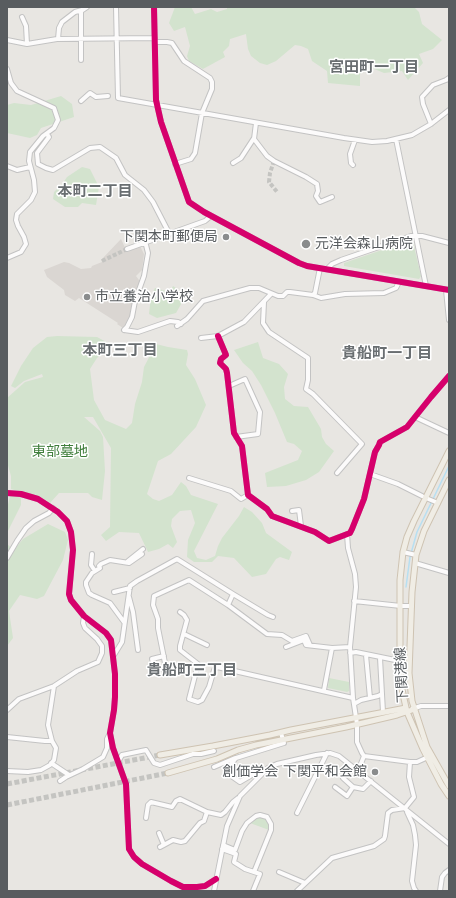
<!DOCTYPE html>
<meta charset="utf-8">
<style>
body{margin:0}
#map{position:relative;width:456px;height:898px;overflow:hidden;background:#e8e6e2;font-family:"Work Sans",sans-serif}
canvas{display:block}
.frame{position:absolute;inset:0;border:8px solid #585c5f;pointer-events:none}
</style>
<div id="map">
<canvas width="456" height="898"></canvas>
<div class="frame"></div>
</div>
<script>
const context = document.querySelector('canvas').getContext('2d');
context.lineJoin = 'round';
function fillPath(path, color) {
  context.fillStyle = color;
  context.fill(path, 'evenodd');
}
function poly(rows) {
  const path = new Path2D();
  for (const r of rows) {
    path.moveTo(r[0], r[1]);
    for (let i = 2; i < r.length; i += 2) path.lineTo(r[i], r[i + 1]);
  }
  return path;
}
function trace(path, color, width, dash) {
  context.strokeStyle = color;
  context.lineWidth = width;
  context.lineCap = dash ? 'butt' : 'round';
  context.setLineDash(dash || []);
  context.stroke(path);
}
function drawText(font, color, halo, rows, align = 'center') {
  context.font = font + ' "Work Sans","Noto Sans JP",sans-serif';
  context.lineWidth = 3;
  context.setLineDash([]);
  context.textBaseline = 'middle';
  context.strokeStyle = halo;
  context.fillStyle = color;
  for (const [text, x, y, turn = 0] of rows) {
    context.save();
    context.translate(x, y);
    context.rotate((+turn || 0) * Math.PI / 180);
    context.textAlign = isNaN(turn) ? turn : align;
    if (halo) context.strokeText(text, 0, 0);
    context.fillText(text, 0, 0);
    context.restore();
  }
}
fillPath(poly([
 [121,239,127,252,140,246,144,254,142,270,136,276,139,280,141,280,131,308,130,318,124,328,123,328,117,324,118,323,79,298,75,301,65,295,64,290,47,277,44,270,64,262,69,263,81,269,91,268,92,266,102,262,101,260]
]), '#dad6d2');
fillPath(poly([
 [175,7,191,7,195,14,211,9,217,12,227,9,227,7,414,7,419,12,422,24,442,40,433,49,419,54,423,63,408,80,402,71,384,73,372,68,365,69,360,74,360,86,328,83,327,71,312,61,308,49,301,46,295,45,276,61,267,65,260,63,251,56,248,49,246,34,230,39,229,46,223,52,225,57,203,69,189,61,187,56,190,46,185,27,174,31,169,23],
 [61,96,72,104,74,117,41,128,37,135,30,138,7,133,7,105,14,103,31,105],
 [82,167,90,169,99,187,96,205,82,203,78,207,65,207,53,199,54,192,63,183,67,177],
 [411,240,413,242,421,276,419,279,344,266,344,263],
 [173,286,179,290,184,299,176,313,157,318,149,314,151,296,155,288,170,292],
 [57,336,97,337,110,344,107,349,97,358,90,369,94,400,105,420,126,429,132,423,135,404,142,382,144,367,156,344,168,347,187,350,188,354,186,365,195,379,206,405,196,427,171,454,158,461,147,494,153,499,159,501,172,495,181,482,186,486,191,495,218,504,194,551,197,558,206,560,215,556,218,546,222,538,239,516,244,507,252,512,262,523,266,533,292,552,289,560,280,557,276,559,266,574,252,577,234,558,218,556,212,562,194,562,187,557,188,540,195,523,191,510,180,511,172,519,171,526,177,542,173,548,168,544,159,549,148,552,139,533,119,532,106,541,101,535,110,527,111,448,93,417,84,417,100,431,103,437,105,471,102,500,92,497,88,493,59,493,50,503,42,498,11,489,11,476,7,462,7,398,25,382,43,377,42,374,24,381,15,388,11,386,21,366,33,348,47,337],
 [258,342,263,358,279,364,288,374,284,387,285,399,294,406,308,407,321,429,322,437,326,444,334,451,319,472,306,480,286,486,267,487,265,473,298,460,302,451,294,444,287,442,275,413,261,385,252,371,243,363,234,350],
 [13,495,21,497,21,505,7,533,7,509,10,496],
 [48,524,65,532,68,540,63,560,44,596,37,599,20,595,9,611,13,638,7,646,7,544,14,550,23,539],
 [329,678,349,682,349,691,347,692,328,688],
 [260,817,267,820,269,824,269,830,250,823,257,818]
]), '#d3e3ce');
trace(poly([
 [406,587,410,557,417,532,449,466]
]), '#b7dff1', 1.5);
trace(poly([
 [274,161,270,173,269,182,278,193],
 [102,261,127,249]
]), '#c4c4c1', 4, [4, 2]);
trace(poly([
 [7,784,160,755],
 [7,805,168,773]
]), '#c4c4c1', 5, [5, 2.5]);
const minor = poly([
 [116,7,118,98,344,138,372,142,387,141,412,135,431,124,449,110],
 [154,7,156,100,161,122,189,202,204,212,299,263,307,266,449,290],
 [22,17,26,26,27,44],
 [58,39,59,28,62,22,75,12,82,10],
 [7,40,27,44,57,39,155,38],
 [155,42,167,42,172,43,184,61,210,78,212,82,212,89,202,113,195,153,191,159,175,164],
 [81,60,81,11,87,7],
 [7,69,11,83,17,91,54,108,58,120,54,128,43,136,30,152,29,161,34,180,35,192,31,200,17,214,16,220,18,226,24,237,26,244,21,252,7,258],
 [81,101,90,93,96,97,108,96],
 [256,123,254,139,267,156,274,161,306,177,317,184,318,191,316,196,320,202,332,197],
 [431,124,423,104,422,97,433,85,446,80,449,78],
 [47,134,49,137,37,153,38,164,46,168,53,170,90,148,100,147,116,158,125,175,144,190,153,202,169,233],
 [396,139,426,286],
 [233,163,241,158,254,138],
 [353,165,351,163,350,154,355,140],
 [7,166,17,170,30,167],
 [127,249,205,221,211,216],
 [327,269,332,264,341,260,411,236,422,236,449,243],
 [446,290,449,320],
 [313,295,315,293,320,268],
 [264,302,263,323,269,332,308,358,308,380,306,389,313,394,362,444,337,473],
 [177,326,187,319,203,301,250,288,259,288,278,296,283,296,287,292,290,292,313,295,321,298,345,294,384,293,396,288,399,282],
 [124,330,127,327,132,317,135,301,144,276,148,253,145,241],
 [124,330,138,332,170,321,178,322,181,324],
 [218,336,226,355,221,359,220,363,226,369,227,373,234,433,242,446,248,495,267,509,272,516,315,532,329,541,350,533,352,529,364,499,375,452,379,445,380,442,407,427,431,397,449,376],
 [201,338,218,336,244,322,271,294],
 [229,386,245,379,260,412,258,434,236,437],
 [415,417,449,433],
 [370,474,398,484,422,496],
 [189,478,231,491,241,499,248,495],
 [7,493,21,494,38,499,58,512,67,521,71,532,73,550,69,594,71,600,84,616,106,633,111,640,115,674,115,697,114,710,110,733,113,748,126,784,129,849,134,857,142,864,171,881,183,887,197,887,205,886,216,879],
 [426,498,438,503],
 [292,511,299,510,301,526],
 [347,534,348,548,355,574,356,587,350,647,353,698,357,724,357,742,362,753,364,756,358,771],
 [403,552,416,555],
 [92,554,91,565,95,571],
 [7,558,17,541,26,528,34,521,49,513,53,508],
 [128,561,143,549],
 [415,563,449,573],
 [114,592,130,588],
 [233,594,268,615,273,617],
 [129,597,133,612,138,650],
 [354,601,401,606,412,606],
 [180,612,184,615,187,620,180,646,180,650,198,664,189,699,198,702,202,700,209,687,214,670,217,667,353,698],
 [124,622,110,603,92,595,89,593,86,585,86,582,92,573,100,568,99,566,101,564,110,560,129,563,142,554],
 [184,634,207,645],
 [286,647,304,640,306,645,332,648,350,647],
 [350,653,356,652,400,661],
 [114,655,122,642,130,586,137,581,177,559,233,594,228,605,267,634,282,635,292,641,306,636,310,645],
 [366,655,370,698],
 [164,656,152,659,155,670,166,668,158,628,158,619,153,605,154,596,189,580,228,605],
 [380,658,383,712],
 [324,690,332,648],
 [354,704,361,700,378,696,382,694],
 [412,709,421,706,449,706],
 [7,710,19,699,54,686,77,671,98,662,102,653,102,646,97,639,85,628,83,623,84,616],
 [7,737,45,741,52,741],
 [364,756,410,762,417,762,428,757],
 [118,762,122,755,146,750,154,763,160,765,193,754,201,754,214,751],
 [51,763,69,775],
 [214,767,235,758],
 [266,769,257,772,240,782,230,775,226,770,236,758,284,743,281,733],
 [7,771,28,772,41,770,50,765,54,760,56,748,52,741,48,725,54,686],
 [343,778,353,787],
 [60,781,66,777,83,769,103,757,107,748,107,739,110,733],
 [335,787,347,796,353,787,363,789,371,781],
 [407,812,413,825,415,835,416,845,412,881,414,888,416,891],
 [297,813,327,753],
 [146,818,148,805,151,802,172,807,176,801,180,799,207,812,221,815,225,812,233,802,238,798],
 [159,833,164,845],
 [223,845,235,850,242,831,247,823,256,816,260,815,267,817,271,824,271,830,254,872],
 [160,847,173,840,181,842,185,841,200,823,204,821,207,812],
 [222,849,236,854,234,862,245,869,260,874,253,891],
 [279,872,305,883],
 [214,891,227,826,240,796,268,768,277,764,316,755,330,753,339,756,449,844],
 [297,891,332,858,374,846,384,839,385,836,388,813,392,810,405,808,414,797,409,777,410,762],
 [440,891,442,877,445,873,449,870]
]);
const major = poly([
 [449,451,414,521,407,537,403,552,400,580,400,661,401,685,407,712,423,749,441,784,449,796],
 [449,480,424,531,416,555,412,592,409,673,412,701,427,747,449,786],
 [160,755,213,746,270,735,291,730,406,708],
 [168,773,217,759,238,750,256,745,346,727,397,715,415,709]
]);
trace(minor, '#c3c3c3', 6);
trace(major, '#cec3b2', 7);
trace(minor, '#fcfbfb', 4);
trace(major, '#f0ede5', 5);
trace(poly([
 [154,7,156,100,161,122,189,202,204,212,299,263,307,266,449,290],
 [218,336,226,355,221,359,220,363,226,369,227,373,234,433,242,446,248,495,267,509,272,516,315,532,329,541,350,533,352,529,364,499,375,452,379,445,380,442,407,427,431,397,449,376],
 [7,493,21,494,38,499,58,512,67,521,71,532,73,550,69,594,71,600,84,616,106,633,111,640,115,674,115,697,114,710,110,733,113,748,126,784,129,849,134,857,142,864,171,881,183,887,197,887,205,886,216,879]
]), '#d6006c', 6);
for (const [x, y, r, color] of [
 [226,237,4,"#8a8c8d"],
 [306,244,5,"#8a8c8d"],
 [87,297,4,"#8a8c8d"],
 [375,772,4,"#8a8c8d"]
]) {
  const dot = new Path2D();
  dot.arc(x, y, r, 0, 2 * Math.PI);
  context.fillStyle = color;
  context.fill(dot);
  trace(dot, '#fff', 1.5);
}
drawText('14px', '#585c5f', '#fff', [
 ["下関本町郵便局",218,237],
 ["元洋会森山病院",315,244,"left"],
 ["市立養治小学校",95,297,"left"],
 ["創価学会 下関平和会館",367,772]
], 'right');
drawText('14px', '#3e7d3a', '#fff', [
 ["東部墓地",60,452]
]);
drawText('14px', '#585c5f', '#fff', [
 ["下関港線",402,675,-93]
]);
drawText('bold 15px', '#696e71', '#fff', [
 ["宮田町一丁目",374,68],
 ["本町二丁目",95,192],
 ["本町三丁目",120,351],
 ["貴船町一丁目",387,354],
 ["貴船町三丁目",192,671]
]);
</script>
